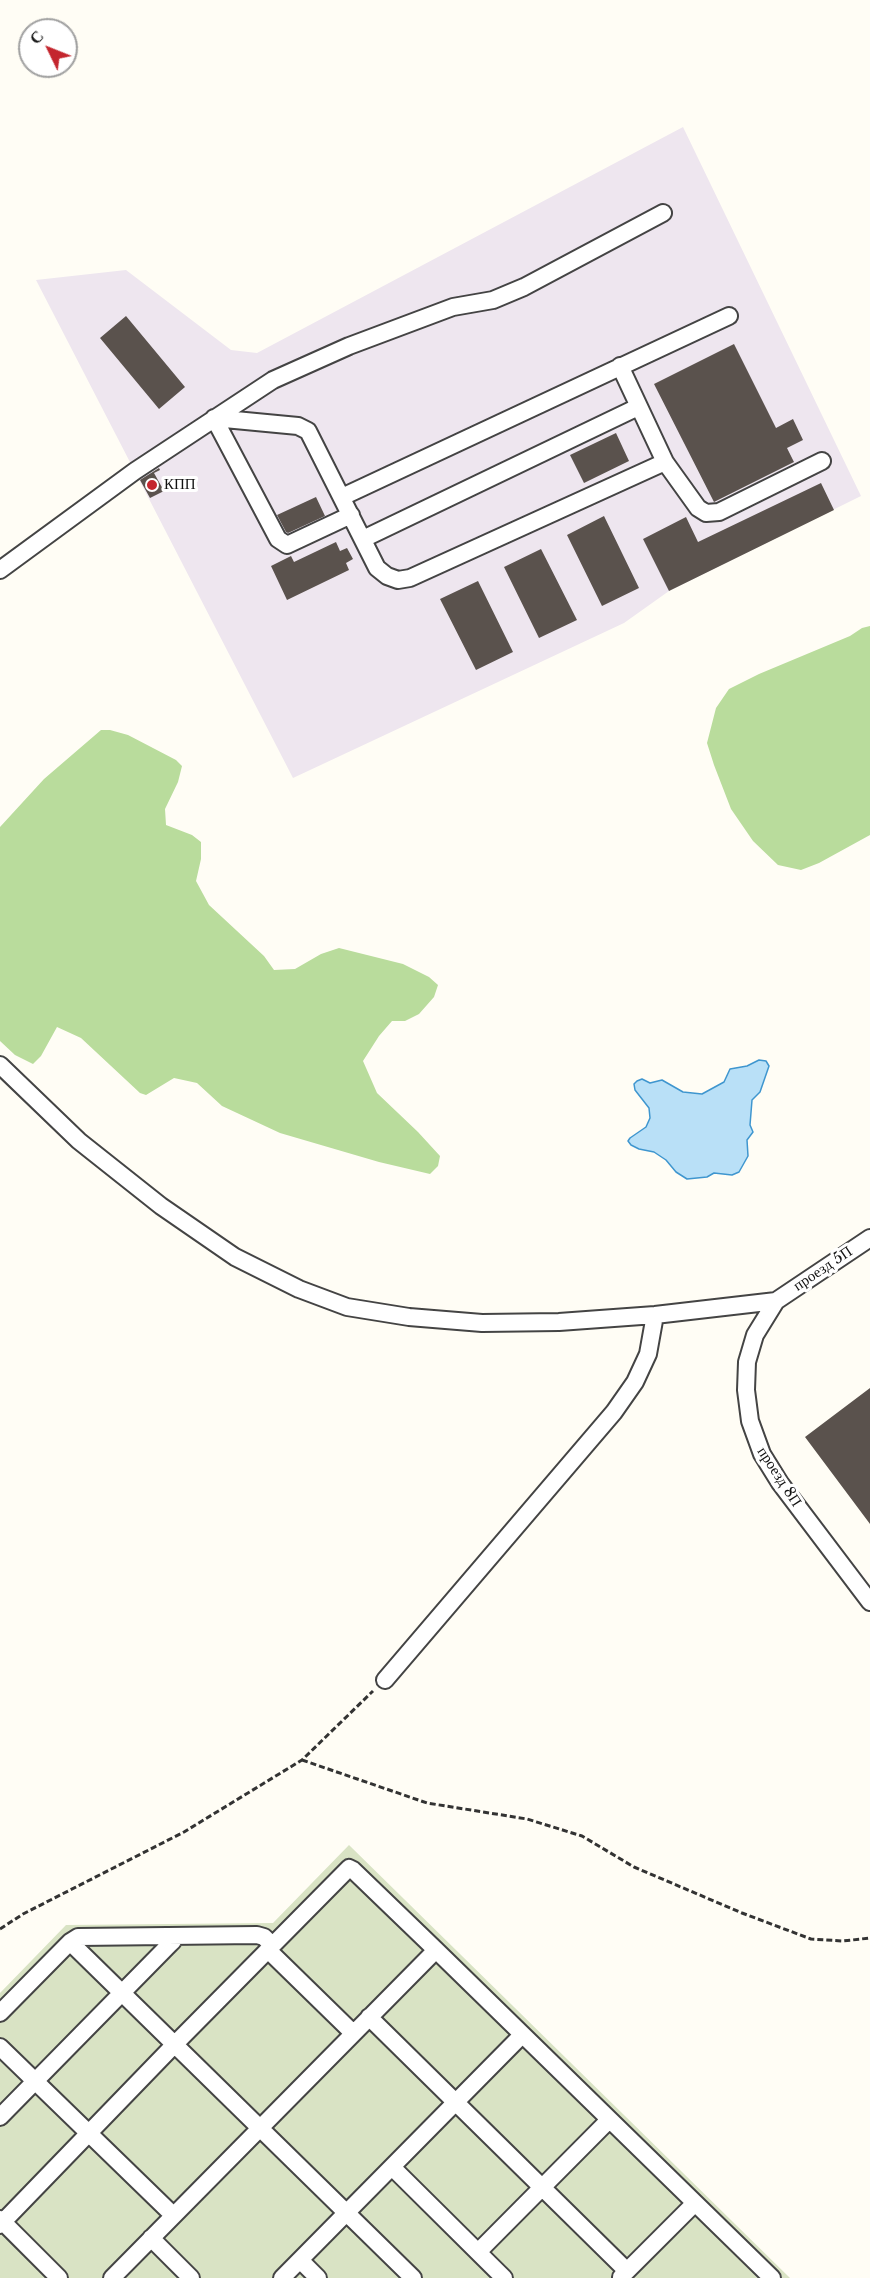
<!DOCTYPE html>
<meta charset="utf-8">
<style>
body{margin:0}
#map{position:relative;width:870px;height:2278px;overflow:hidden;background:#fffdf5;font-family:"Libre Baskerville",serif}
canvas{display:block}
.north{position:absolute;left:18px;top:18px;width:60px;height:60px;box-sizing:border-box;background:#fff;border:2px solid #a0a0a0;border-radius:50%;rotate:313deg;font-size:16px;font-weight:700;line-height:24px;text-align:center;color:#111}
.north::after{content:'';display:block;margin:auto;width:21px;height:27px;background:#c4262e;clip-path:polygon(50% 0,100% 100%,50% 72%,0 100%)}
</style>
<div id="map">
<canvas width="870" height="2278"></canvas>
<div class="north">С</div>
</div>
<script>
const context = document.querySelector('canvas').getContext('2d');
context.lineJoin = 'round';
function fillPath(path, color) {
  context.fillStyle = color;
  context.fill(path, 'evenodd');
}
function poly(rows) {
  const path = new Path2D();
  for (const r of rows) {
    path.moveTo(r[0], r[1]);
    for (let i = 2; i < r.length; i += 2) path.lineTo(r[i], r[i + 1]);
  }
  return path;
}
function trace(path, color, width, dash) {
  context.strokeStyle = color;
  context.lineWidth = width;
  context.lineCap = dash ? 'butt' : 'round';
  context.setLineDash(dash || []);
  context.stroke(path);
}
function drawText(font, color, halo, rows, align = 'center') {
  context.font = font + ' "Libre Baskerville",serif';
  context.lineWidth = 6;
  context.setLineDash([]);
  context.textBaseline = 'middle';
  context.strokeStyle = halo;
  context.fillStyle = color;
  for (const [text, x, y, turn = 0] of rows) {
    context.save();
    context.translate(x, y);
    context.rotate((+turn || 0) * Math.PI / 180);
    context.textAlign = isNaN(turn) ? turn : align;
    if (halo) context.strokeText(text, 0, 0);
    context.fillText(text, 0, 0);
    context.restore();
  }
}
fillPath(poly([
 [683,127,861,496,669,591,624,623,293,778,36,280,126,270,231,350,257,353]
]), '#eee6ef');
fillPath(poly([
 [870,626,870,835,819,863,801,870,778,865,753,841,731,809,714,765,707,743,716,708,729,689,759,674,850,636,862,628],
 [101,730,110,730,128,735,176,760,182,766,178,782,165,809,166,825,192,835,201,842,201,859,196,881,209,905,264,956,274,970,295,969,321,954,339,948,403,964,429,977,438,985,434,997,419,1014,405,1021,392,1021,379,1036,363,1061,377,1093,418,1132,440,1156,438,1166,430,1174,379,1162,280,1133,222,1106,197,1083,174,1078,146,1095,140,1093,81,1038,57,1027,41,1056,33,1064,15,1055,0,1041,0,827,44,779]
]), '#b9dc9c');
fillPath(poly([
 [349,1845,790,2278,0,2278,0,1993,66,1925,273,1923]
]), '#d9e3c4');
const water = poly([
 [759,1060,766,1061,769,1066,760,1092,752,1100,750,1125,753,1132,747,1140,748,1156,739,1172,732,1175,714,1173,707,1177,687,1179,676,1172,666,1160,654,1152,639,1149,631,1145,628,1141,630,1138,646,1127,650,1118,649,1108,635,1090,634,1084,637,1081,642,1079,650,1083,662,1080,683,1092,702,1094,724,1082,730,1069,747,1066,759,1060]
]);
fillPath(water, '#b9e0f7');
trace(water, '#3f96cf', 1.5);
fillPath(poly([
 [126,316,185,387,159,409,100,338],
 [734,344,776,428,793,419,803,440,787,448,794,462,714,502,654,384],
 [616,433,629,461,584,483,570,455],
 [159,468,160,470,154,473,164,491,150,498,140,480],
 [821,483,834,510,669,591,643,539,686,517,698,542],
 [316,497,325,516,288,533,286,532,277,515],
 [604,516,639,588,602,606,567,535],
 [336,542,340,551,347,548,353,559,346,563,349,570,287,600,271,566,291,556,294,562],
 [541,549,577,620,539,638,504,567],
 [478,581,513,652,476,670,440,599],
 [870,1388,870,1524,805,1437]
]), '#5a524d');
const minor = poly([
 [620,366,665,462,698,508,706,513,719,512,822,461],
 [214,418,298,426,308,431,377,568,387,576,398,580,410,578,665,462],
 [214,418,278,539,287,545,351,515],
 [342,497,729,316],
 [363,539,638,407],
 [0,570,135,471,273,380,349,346,453,307,493,300,524,287,663,213],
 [0,1065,79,1141,161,1206,235,1257,299,1289,347,1307,409,1317,482,1323,559,1322,655,1315,776,1301],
 [870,1238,776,1301,755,1335,747,1362,746,1390,750,1421,762,1454,780,1483,870,1602],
 [385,1680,614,1412,635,1382,648,1354,655,1315],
 [70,1942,413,2278],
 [268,1950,353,2033],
 [0,2013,70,1942,78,1937,257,1935,264,1937,272,1945],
 [369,2017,627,2271],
 [0,2047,173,2215],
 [0,2117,169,1945,173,1941,173,1936],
 [392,2167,504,2278],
 [0,2219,59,2278],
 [0,2225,175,2044,349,1868,353,1870,436,1950,772,2278],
 [151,2238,191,2278],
 [478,2252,609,2120],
 [300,2260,318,2278],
 [621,2277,695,2203],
 [112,2278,436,1950],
 [282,2278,522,2035]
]);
trace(minor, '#444', 20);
trace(poly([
 [302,1760,427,1803,527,1819,582,1836,634,1867,742,1913,811,1939,843,1941,870,1938],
 [0,1929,23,1914,184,1832,302,1760,373,1691]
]), '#333', 3, [6, 3]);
trace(minor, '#fff', 16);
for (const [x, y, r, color] of [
 [152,485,6,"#c4262e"]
]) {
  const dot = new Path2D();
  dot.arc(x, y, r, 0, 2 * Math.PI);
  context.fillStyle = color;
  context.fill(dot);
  trace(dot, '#fff', 2);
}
drawText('15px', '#111', '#fff', [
 ["КПП",164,485]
], 'left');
drawText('15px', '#111', '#fff', [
 ["проезд 5П",823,1269,-34],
 ["проезд 8П",779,1477,57]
]);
</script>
